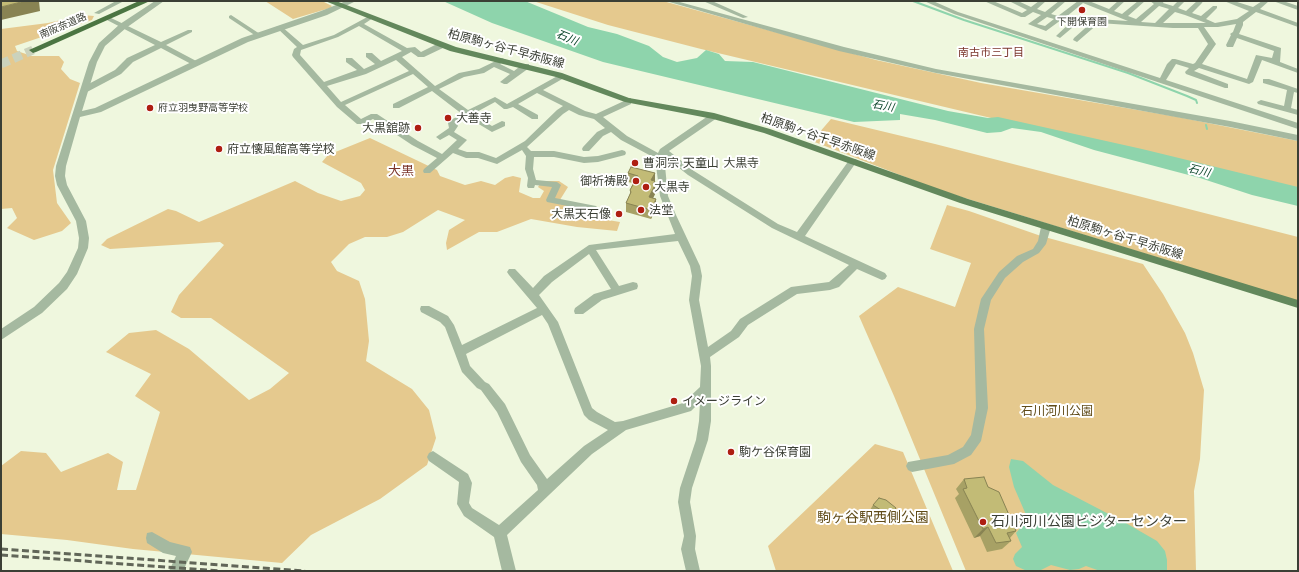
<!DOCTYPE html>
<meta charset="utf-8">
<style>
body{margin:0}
#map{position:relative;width:1299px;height:572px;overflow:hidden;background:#eff7de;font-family:"Work Sans",sans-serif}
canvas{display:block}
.frame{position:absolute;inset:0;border:2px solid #3b3f35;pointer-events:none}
</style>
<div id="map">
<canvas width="1299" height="572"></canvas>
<div class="frame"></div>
</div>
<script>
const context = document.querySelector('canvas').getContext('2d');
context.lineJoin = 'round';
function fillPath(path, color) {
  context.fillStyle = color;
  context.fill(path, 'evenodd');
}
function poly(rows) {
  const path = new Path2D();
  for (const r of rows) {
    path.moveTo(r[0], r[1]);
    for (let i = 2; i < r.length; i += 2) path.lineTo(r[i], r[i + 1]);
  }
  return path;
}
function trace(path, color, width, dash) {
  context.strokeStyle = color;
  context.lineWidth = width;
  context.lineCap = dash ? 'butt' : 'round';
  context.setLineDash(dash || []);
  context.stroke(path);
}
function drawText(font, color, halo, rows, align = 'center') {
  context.font = font + ' "Work Sans","Noto Sans JP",sans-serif';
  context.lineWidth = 4;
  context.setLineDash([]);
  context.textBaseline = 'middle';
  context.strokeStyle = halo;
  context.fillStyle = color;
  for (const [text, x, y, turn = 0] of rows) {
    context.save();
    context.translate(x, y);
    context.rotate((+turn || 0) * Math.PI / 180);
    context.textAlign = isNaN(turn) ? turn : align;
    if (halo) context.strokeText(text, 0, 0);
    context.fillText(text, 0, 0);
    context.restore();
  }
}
fillPath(poly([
 [265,1,322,1,332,6,330,8,293,19],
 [533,1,663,1,876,60,981,83,1178,117,1298,141,1298,191,701,49,608,25],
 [82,15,94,16,92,20,15,46,17,51,32,56,59,56,64,62,61,69,70,79,80,83,53,170,57,203,71,223,62,231,34,240,7,228,17,218,12,208,1,209,1,29,48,23],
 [831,119,935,144,1298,237,1298,301,939,190,812,141],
 [370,138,437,170,440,176,465,185,481,181,495,185,505,178,513,176,521,178,519,192,533,198,540,198,544,191,538,187,542,181,559,181,568,187,558,203,593,209,590,217,620,222,617,231,577,227,531,219,497,232,479,232,447,250,446,243,449,230,465,220,438,210,403,232,387,237,365,237,349,244,331,262,337,271,359,281,365,299,369,341,366,361,412,389,429,410,436,438,427,465,380,499,311,535,282,563,133,549,67,540,1,534,1,466,21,451,46,453,61,472,108,453,123,462,117,490,136,490,160,412,135,396,151,374,106,352,129,333,156,330,189,349,249,400,270,389,289,373,211,318,181,318,171,312,179,295,224,245,220,242,110,249,101,245,107,239,168,209,176,211,199,222,295,181,318,193,341,201,360,196,365,190,361,183,322,162,328,155],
 [947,205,969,211,1041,236,1143,264,1163,294,1185,333,1193,353,1204,390,1200,459,1194,491,1196,571,966,571,894,396,859,316,898,287,955,307,971,263,930,249],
 [875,444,903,452,953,571,776,571,768,546]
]), '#e5c98e');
fillPath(poly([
 [443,1,525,1,588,27,617,34,649,46,663,57,677,62,697,58,706,50,719,54,725,61,753,62,948,111,988,118,998,117,1142,149,1298,187,1298,206,1252,195,1200,178,1094,150,1041,132,1012,128,1001,132,987,133,935,120,900,114,900,120,854,122,603,62,492,23],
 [1011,459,1023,461,1053,485,1124,522,1157,541,1165,551,1167,560,1167,571,1100,571,1086,566,1079,569,1070,570,1051,565,1039,571,1027,571,1016,566,1013,559,1015,554,1022,547,1016,533,1022,526,1027,517,1014,487,1009,467]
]), '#8ed4ac');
trace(poly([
 [913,1,964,20,1128,73,1187,96,1196,100,1197,103],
 [1206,125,1207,129]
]), '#8ed4ac', 2);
trace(poly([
 [1,64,33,50]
]), '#cbd2bc', 9, [9, 4.5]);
fillPath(poly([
 [116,1,124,1,99,14,94,13,116,1],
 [666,1,676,1,844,47,936,69,1230,121,1298,135,1298,141,1230,127,936,73,839,51,666,1],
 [703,1,712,1,748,17,743,18,703,1],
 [924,1,933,1,958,12,1160,78,1167,64,1172,59,1175,59,1193,64,1195,63,1208,44,1198,28,1173,28,1099,23,1077,42,1073,40,1074,38,1092,22,1079,22,1060,38,1056,36,1072,21,1061,20,1046,31,1028,24,1041,15,1033,12,1025,17,1021,17,984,1,993,1,1022,13,1027,10,1009,1,1018,1,1031,7,1039,1,1046,1,1037,9,1045,12,1059,1,1066,1,1051,14,1058,16,1078,1,1089,1,1109,9,1118,1,1125,1,1114,11,1122,14,1138,1,1145,1,1128,16,1136,19,1154,4,1150,1,1164,1,1163,3,1173,6,1178,1,1185,1,1178,8,1186,11,1197,1,1203,1,1202,3,1192,13,1201,16,1213,6,1217,6,1217,8,1206,19,1215,23,1237,19,1249,11,1224,1,1234,1,1253,7,1262,1,1269,1,1260,9,1298,23,1298,27,1256,12,1243,22,1243,25,1239,34,1281,48,1280,62,1298,69,1298,73,1262,60,1253,82,1249,84,1199,68,1194,71,1228,84,1228,88,1225,88,1186,74,1185,72,1189,68,1176,64,1166,80,1298,123,1298,129,954,14,924,1],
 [1083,3,1128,21,1066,17,1083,3],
 [1159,6,1169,9,1155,23,1141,22,1159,6],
 [1175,12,1185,15,1206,23,1163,23,1175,12],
 [1047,17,1054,19,1045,26,1037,24,1047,17],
 [1236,24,1233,32,1230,34,1231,35,1226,45,1227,47,1233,47,1237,38,1274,51,1272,58,1256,55,1247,79,1202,64,1216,44,1204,27,1218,27,1236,24],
 [1273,1,1283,1,1298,6,1298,10,1273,1],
 [231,15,260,34,260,36,256,36,229,18,229,16,231,15],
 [371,15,373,16,373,18,364,24,407,48,415,47,421,52,439,43,445,43,445,47,424,57,418,57,411,52,402,57,435,86,459,73,479,69,502,58,506,60,500,64,514,71,523,64,529,64,529,68,507,84,504,84,500,82,510,74,494,67,484,73,464,77,439,89,468,110,495,97,507,104,561,74,564,74,564,78,543,90,585,111,596,114,624,101,625,98,631,98,631,104,603,117,627,136,658,153,660,149,711,114,717,114,717,118,669,151,694,171,778,224,797,232,850,159,856,159,857,161,805,236,885,273,887,276,885,279,882,280,857,269,839,287,830,290,797,294,748,325,739,337,710,357,711,366,711,421,708,440,692,488,690,502,696,536,695,549,700,571,686,571,681,549,684,536,678,502,680,488,696,440,699,421,700,402,691,411,626,430,592,454,507,535,516,571,502,571,494,537,464,516,457,504,459,482,429,461,427,457,429,453,433,451,468,474,472,483,469,503,472,508,499,525,538,490,537,485,521,462,497,412,481,390,477,388,462,372,445,327,440,322,421,312,420,309,421,306,429,306,448,316,454,325,462,345,537,308,509,275,507,272,509,269,515,269,533,288,544,276,589,245,675,234,660,196,655,158,621,140,611,132,603,136,589,151,583,151,582,149,583,147,597,132,605,128,594,119,579,115,569,110,563,114,527,147,531,151,554,151,584,157,598,156,622,150,625,151,626,153,625,155,598,162,584,163,554,157,534,157,533,169,536,180,557,182,561,185,555,198,596,206,598,208,596,210,593,211,547,202,546,200,552,187,535,185,534,188,528,188,527,186,528,178,525,169,526,156,522,150,497,164,478,158,466,158,453,153,430,173,424,173,423,171,424,169,437,158,412,145,373,119,363,124,357,124,337,107,293,57,292,55,294,49,297,47,276,27,281,26,303,45,334,35,371,15],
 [359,26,402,51,381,61,372,53,366,53,366,57,375,64,364,69,352,58,346,58,346,62,357,70,324,82,300,55,301,50,338,37,359,26],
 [396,60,409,71,341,102,327,86,366,74,396,60],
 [413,74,428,87,393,104,393,108,399,108,432,91,462,114,449,121,448,123,449,128,436,137,440,140,449,135,457,140,442,154,418,141,377,114,371,114,361,119,345,105,413,74],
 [537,93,563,106,557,110,525,141,496,158,479,152,467,152,458,149,467,140,454,132,458,126,457,124,467,117,492,132,505,126,505,122,502,121,492,126,473,114,495,102,504,109,507,109,513,107,532,119,538,119,538,115,518,104,537,93],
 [664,156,688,175,772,228,849,265,829,282,791,287,740,319,731,331,708,347,699,300,702,276,700,266,676,215,668,196,664,156],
 [678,241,690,266,692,276,689,300,701,366,700,387,683,403,623,421,615,422,597,412,592,408,558,322,539,295,552,282,589,254,611,289,594,294,575,308,574,311,575,314,583,314,602,300,637,289,638,286,637,283,633,282,619,286,596,250,678,241],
 [542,315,548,324,584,415,589,420,608,430,584,446,547,479,530,455,505,404,489,384,485,382,470,366,466,354,542,315],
 [109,17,161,42,188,30,192,30,192,32,166,45,200,63,199,65,193,65,161,48,133,62,121,74,87,92,81,92,81,88,115,70,127,58,155,45,107,20,106,19,109,17],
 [1263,79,1269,79,1298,89,1298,93,1294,92,1291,108,1298,110,1298,115,1258,104,1257,102,1261,100,1284,106,1287,90,1263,83,1263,79],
 [1046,224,1051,227,1046,244,1039,253,1023,262,1005,278,991,300,984,329,988,408,981,441,971,455,954,464,912,472,908,470,906,466,908,462,948,455,963,447,971,435,976,408,974,329,981,299,999,272,1017,256,1033,249,1038,241,1041,227,1046,224],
 [152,532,170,542,190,547,192,552,183,571,169,571,176,556,163,553,147,543,146,538,147,533,152,532]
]), '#a5b9a0');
fillPath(poly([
 [155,1,164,1,126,28,105,46,97,62,82,111,95,108,242,38,321,11,346,1,356,1,327,15,248,42,101,112,80,117,66,166,65,176,67,185,86,221,89,238,88,248,77,274,67,289,42,313,1,340,1,329,34,307,59,283,67,272,78,248,79,238,76,221,57,185,55,176,56,166,89,62,99,43,120,24,155,1]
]), '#a5b9a0');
fillPath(poly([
 [325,1,336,1,456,47,562,73,629,98,714,113,770,129,968,199,1298,300,1298,308,960,203,764,133,713,119,625,102,556,77,450,51,325,1]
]), '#63885c');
fillPath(poly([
 [139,1,150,1,36,52,33,53,29,50,139,1]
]), '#4b7542');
trace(poly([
 [1,549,305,571],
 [1,555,220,571]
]), '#616658', 3, [7, 3.5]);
fillPath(poly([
 [628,173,655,173,655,194,653,198,656,199,656,207,651,219,626,212,626,203,630,194,630,190,633,183,628,182],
 [964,479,988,487,1016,531,1010,538,1011,541,1002,549,987,552,980,536,974,538,955,498,959,494,956,489],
 [873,505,896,508,888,520,884,517,881,517,870,510]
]), '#a7a165');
fillPath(poly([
 [25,1,39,1,40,11,1,20,1,7],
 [655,173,655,194,649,206,649,197,651,180],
 [656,199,656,207,651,219,651,210],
 [988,527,980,536,974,538,983,529]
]), '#888353');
const building = poly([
 [1,1,25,1,1,7,1,1],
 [631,167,655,173,651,180,655,181,653,184,655,185,649,197,656,199,651,210,626,203,631,192,630,190,638,176,628,173,631,167],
 [984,477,988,487,999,492,1016,531,1007,533,1011,541,996,543,988,527,983,529,963,489,967,488,964,479,984,477],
 [879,498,886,500,896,508,891,515,887,512,884,512,873,505,879,498]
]);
fillPath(building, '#c2bb76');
trace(building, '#888353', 1);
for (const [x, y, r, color] of [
 [1082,10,4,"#ae1e11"],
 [150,108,4,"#ae1e11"],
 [448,118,4,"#ae1e11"],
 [418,128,4,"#ae1e11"],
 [219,149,4,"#ae1e11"],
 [635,163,4,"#ae1e11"],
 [636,181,4,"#ae1e11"],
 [646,187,4,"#ae1e11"],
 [641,210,4,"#ae1e11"],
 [619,214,4,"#ae1e11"],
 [674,401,4,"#ae1e11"],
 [731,452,4,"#ae1e11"],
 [983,522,4,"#ae1e11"]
]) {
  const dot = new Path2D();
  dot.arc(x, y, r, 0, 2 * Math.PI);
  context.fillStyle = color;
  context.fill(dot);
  trace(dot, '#fff', 1.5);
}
drawText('10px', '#3b3f35', '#fff', [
 ["下開保育園",1082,22],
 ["府立羽曳野高等学校",158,108,"left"]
]);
drawText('10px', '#3b3f35', '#fff', [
 ["南阪奈道路",63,26,-23]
]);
drawText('italic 11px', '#0b442a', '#fff', [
 ["石川",567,38,22],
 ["石川",883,106,10],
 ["石川",1199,171,14]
]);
drawText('11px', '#7b352b', '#fff', [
 ["南古市三丁目",991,53]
]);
drawText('12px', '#3b3f35', '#fff', [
 ["柏原駒ヶ谷千早赤阪線",506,49,15],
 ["柏原駒ヶ谷千早赤阪線",818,137,19],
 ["柏原駒ヶ谷千早赤阪線",1125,238,17]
]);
drawText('12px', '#3b3f35', '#fff', [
 ["大善寺",456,118],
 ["大黒舘跡",410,128,"right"],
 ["府立懐風館高等学校",227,149],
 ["曹洞宗 天童山 大黒寺",643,163],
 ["御祈祷殿",628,181,"right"],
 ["大黒寺",654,187],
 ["法堂",649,210],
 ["大黒天石像",611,214,"right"],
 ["イメージライン",682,401],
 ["駒ケ谷保育園",739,452]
], 'left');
drawText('12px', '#604b18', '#fff', [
 ["石川河川公園",1057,411]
]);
drawText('13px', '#7b352b', '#fff', [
 ["大黒",401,171]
]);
drawText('14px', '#604b18', '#fff', [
 ["駒ヶ谷駅西側公園",873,518]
]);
drawText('14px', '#3b3f35', '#fff', [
 ["石川河川公園ビジターセンター",991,522]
], 'left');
</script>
